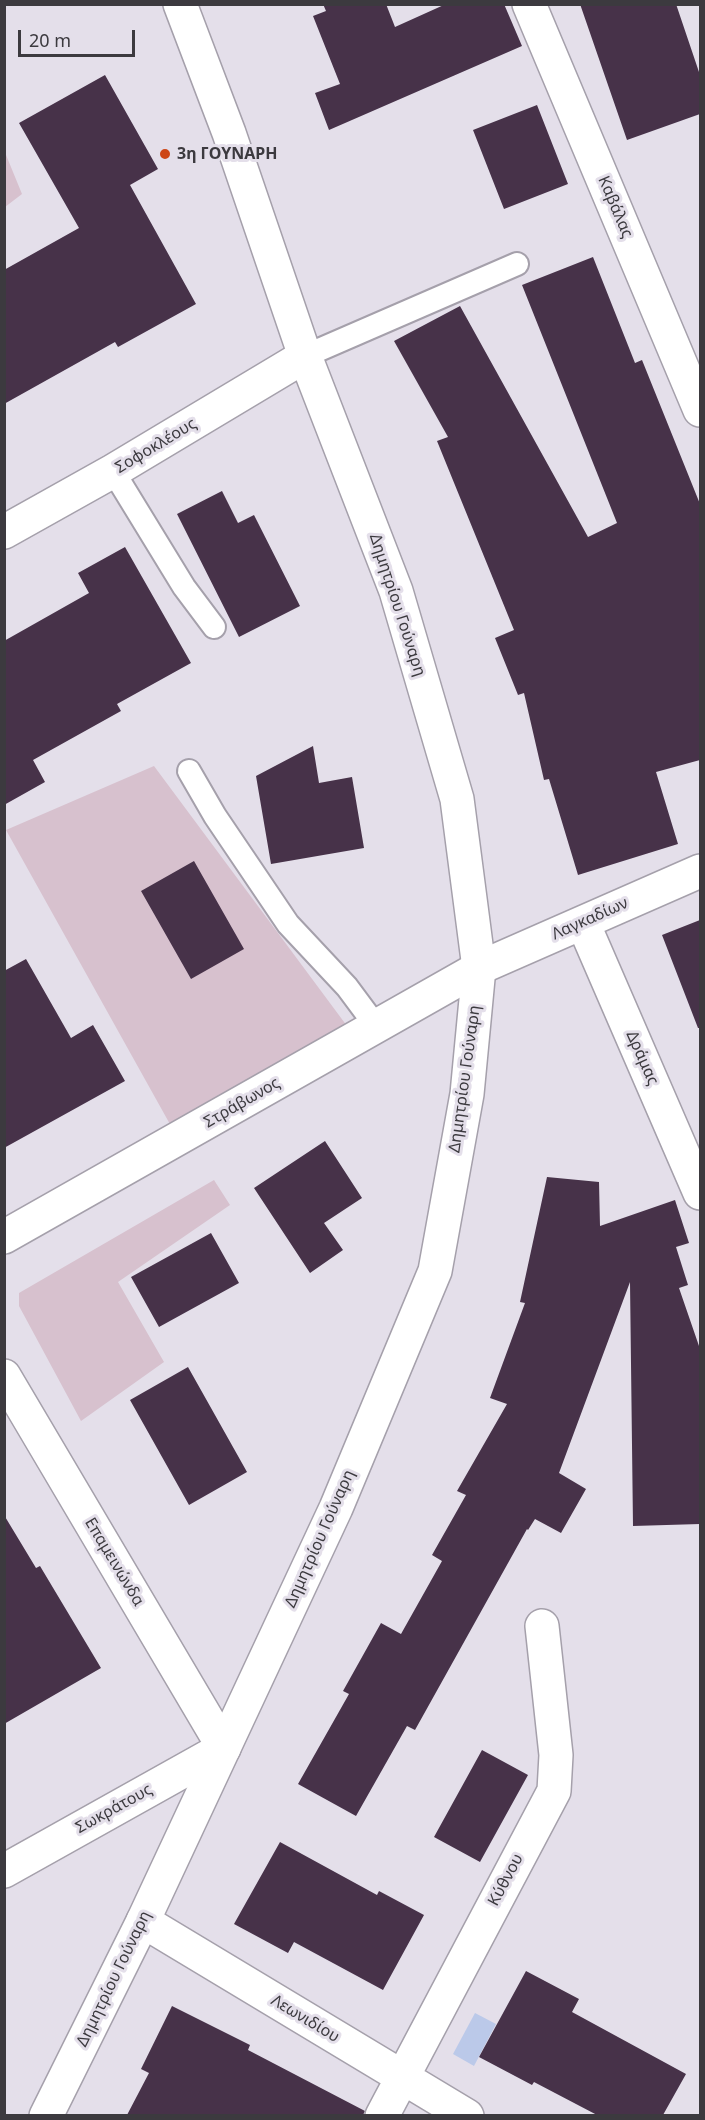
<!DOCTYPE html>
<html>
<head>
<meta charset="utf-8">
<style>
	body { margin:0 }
	#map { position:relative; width:705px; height:2120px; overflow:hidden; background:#e4dfea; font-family:"Noto Sans",sans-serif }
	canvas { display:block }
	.frame { position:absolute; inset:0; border:6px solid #3c3a3f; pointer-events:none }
	.scale { position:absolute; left:18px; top:30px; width:117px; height:27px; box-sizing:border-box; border:3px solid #3c3a3f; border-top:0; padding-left:8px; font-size:18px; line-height:21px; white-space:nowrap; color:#3c3a3f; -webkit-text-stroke:4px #e4dfea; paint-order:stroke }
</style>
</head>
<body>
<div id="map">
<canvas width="705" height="2120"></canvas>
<div class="frame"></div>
<div class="scale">20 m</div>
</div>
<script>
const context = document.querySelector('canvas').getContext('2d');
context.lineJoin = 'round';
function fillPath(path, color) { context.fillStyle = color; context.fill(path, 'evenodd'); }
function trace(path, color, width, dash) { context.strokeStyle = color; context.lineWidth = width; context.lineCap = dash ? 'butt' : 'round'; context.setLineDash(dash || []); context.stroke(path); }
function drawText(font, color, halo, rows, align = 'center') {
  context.font = font + ' "Noto Sans",sans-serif'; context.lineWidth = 6; context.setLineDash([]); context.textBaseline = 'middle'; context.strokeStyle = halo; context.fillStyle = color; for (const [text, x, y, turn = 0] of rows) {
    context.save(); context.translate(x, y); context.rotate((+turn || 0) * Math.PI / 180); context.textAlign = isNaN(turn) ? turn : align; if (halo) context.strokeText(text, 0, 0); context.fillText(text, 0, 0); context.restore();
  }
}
fillPath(new Path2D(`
	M4,150L22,194L5,207H4Z
	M154,766L347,1026L171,1126L6,830Z
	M214,1180L230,1205L118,1282L164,1362L81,1421L19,1306V1293Z`), '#d7c1ce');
fillPath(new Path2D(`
	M475,2013L496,2024L474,2066L453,2054Z`), '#bbc9e9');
fillPath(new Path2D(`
	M323,4H386L395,27L446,4H504L522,46L329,130L315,93L340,84L313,16L326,11Z
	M580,4H676L700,75V114L627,140Z
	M105,75L158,169L130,185L196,304L118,347L115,342L4,404V270L79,228L19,123Z
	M537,105L568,184L504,209L473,130Z
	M593,257L635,363L642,360L700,504V760L656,772L678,844L578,875L549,779L544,780L524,693L518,695L495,638L514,630L437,441L448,437L394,341L460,306L588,537L617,523L522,285Z
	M222,491L238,523L254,515L300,606L239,637L177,514Z
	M125,547L191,663L117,704L121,711L33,760L45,782L4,805V641L89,593L78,573Z
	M313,746L319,783L352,777L364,848L271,864L256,776Z
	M194,861L244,949L191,979L141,891Z
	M700,920V1028H698L662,935Z
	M26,959L71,1038L93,1025L125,1081L4,1148V971Z
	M325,1141L362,1198L324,1223L343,1250L310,1273L254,1188Z
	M547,1177L599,1182L600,1226L675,1200L689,1243L676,1247L688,1285L679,1288L699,1346L700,1355V1524L633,1526L630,1282L559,1473L586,1489L561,1533L535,1519L528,1530L527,1529L415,1730L407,1726L356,1816L298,1784L349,1694L343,1691L381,1623L401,1634L442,1561L432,1555L466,1495L457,1491L507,1404L490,1398L525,1303L520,1302Z
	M211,1233L239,1283L159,1327L131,1277Z
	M188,1367L247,1472L189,1505L130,1400Z
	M4,1515L36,1568L40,1566L101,1668L4,1724Z
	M482,1750L528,1775L480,1862L434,1837Z
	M280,1842L377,1895L379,1891L424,1915L383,1990L294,1942L288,1953L234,1924Z
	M526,1971L579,1999L572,2012L686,2074L663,2115H597L534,2082L532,2085L479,2057Z
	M172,2006L250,2045L248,2050L365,2111L363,2115H127L149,2073L141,2069Z`), '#473249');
const lane = new Path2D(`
	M305,356L517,264
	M113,471L184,587L214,627
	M189,771L215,816L288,924L347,987L376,1026`);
const street = new Path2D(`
	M529,4L700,410
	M4,532L113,471L305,356
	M583,923L700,1193
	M4,1237L479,968L700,871
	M4,1376L224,1748L4,1871
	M143,1921L467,2116
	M382,2116L554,1791L556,1755L542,1626`);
const secondary = new Path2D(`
	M46,2116L143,1921L336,1508L435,1271L467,1094L479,968L457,799L396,591L305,356L229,133L180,4`);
trace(lane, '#a5a0ab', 26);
trace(street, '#a5a0ab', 36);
trace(secondary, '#a5a0ab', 36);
trace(lane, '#fff', 22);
trace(street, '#fff', 33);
trace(secondary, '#fff', 33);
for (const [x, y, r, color] of [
	[165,154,6,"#cd4616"]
]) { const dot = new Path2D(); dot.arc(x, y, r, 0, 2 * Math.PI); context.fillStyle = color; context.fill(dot); trace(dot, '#e4dfea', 2); }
drawText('bold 16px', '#3c3a3f', '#e4dfea', [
	["3η ΓΟΥΝΑΡΗ",177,154]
], 'left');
drawText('16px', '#3c3a3f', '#e4dfea', [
	["Καβάλας",615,207,67],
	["Σοφοκλέους",156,446,-31],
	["Δημητρίου Γούναρη",397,605,72],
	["Λαγκαδίων",590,919,-24],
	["Δράμας",642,1058,66],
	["Δημητρίου Γούναρη",465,1079,-82],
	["Στράβωνος",242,1103,-30],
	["Δημητρίου Γούναρη",320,1539,-66],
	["Επαμεινώνδα",114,1562,59],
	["Σωκράτους",114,1809,-29],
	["Κύθνου",506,1880,-62],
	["Δημητρίου Γούναρη",114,1979,-64],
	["Λεωνιδίου",305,2019,31]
]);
</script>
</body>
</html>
